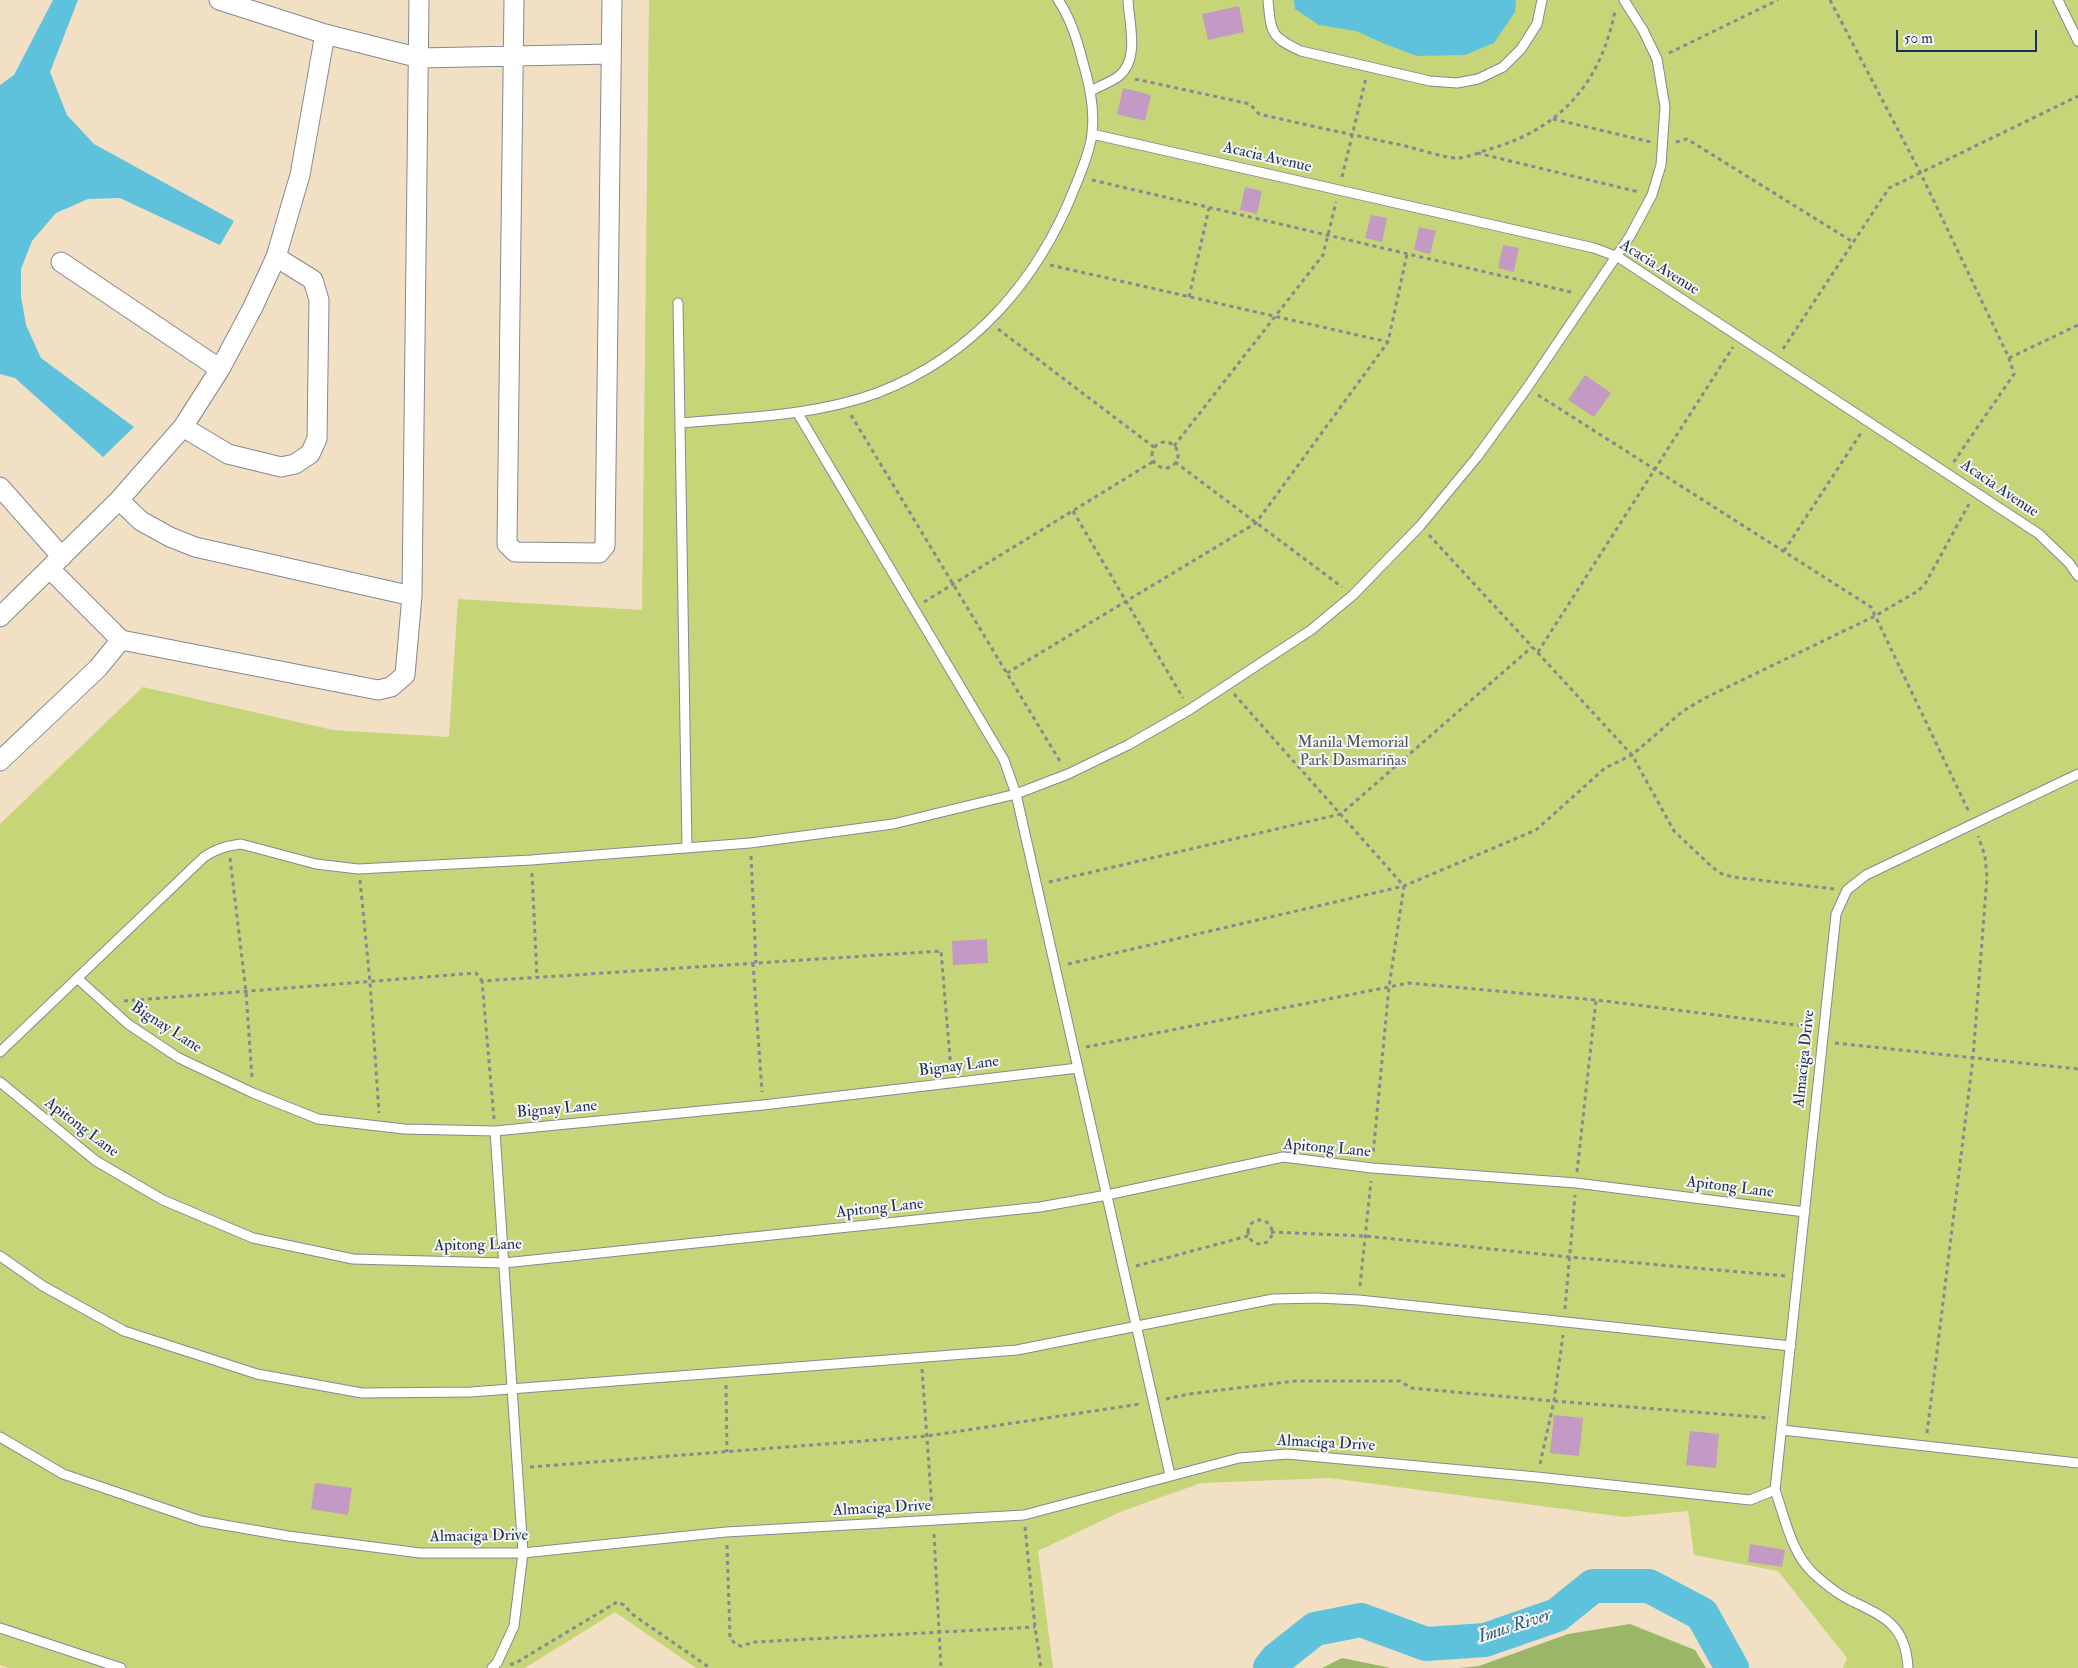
<!DOCTYPE html>
<html>
<head>
<meta charset="utf-8">
<style>
	body { margin:0 }
	#map { position:relative; width:2078px; height:1668px; overflow:hidden; background:#f2e0c5; font-family:"IM FELL Double Pica",serif }
	canvas { display:block }
	.scale { position:absolute; left:1896px; top:30px; width:141px; height:22px; box-sizing:border-box; border:2px solid #1b2f5e; border-top:0; padding-left:6px; font-size:15px; line-height:18px; white-space:nowrap; color:#1b2f5e; -webkit-text-stroke:4px #f6f6f2; paint-order:stroke }
</style>
</head>
<body>
<div id="map">
<canvas width="2078" height="1668"></canvas>
<div class="scale">50 m</div>
</div>
<script>
const context = document.querySelector('canvas').getContext('2d');
context.lineJoin = 'round';
function fillPath(path, color) { context.fillStyle = color; context.fill(path, 'evenodd'); }
function trace(path, color, width, dash) { context.strokeStyle = color; context.lineWidth = width; context.lineCap = dash ? 'butt' : 'round'; context.setLineDash(dash || []); context.stroke(path); }
function drawText(font, color, halo, rows, align = 'center') {
  context.font = font + ' "IM FELL Double Pica",serif'; context.lineWidth = 4; context.setLineDash([]); context.textBaseline = 'middle'; context.strokeStyle = halo; context.fillStyle = color; for (const [text, x, y, turn = 0] of rows) {
    context.save(); context.translate(x, y); context.rotate((+turn || 0) * Math.PI / 180); context.textAlign = isNaN(turn) ? turn : align; if (halo) context.strokeText(text, 0, 0); context.fillText(text, 0, 0); context.restore();
  }
}
fillPath(new Path2D(`
	M649,0H2078V1668H1843L1847,1658L1778,1571L1694,1555L1688,1511L1624,1517L1330,1478L1201,1483L1120,1512L1038,1551L1053,1668H696L615,1612L525,1668H9L0,1665V824L143,687L333,730L449,737L458,599L642,610Z`), '#c5d577');
fillPath(new Path2D(`
	M1630,1624L1695,1650L1706,1668H1459L1479,1666L1568,1634Z
	M1342,1658L1391,1668H1322Z`), '#9cb668');
fillPath(new Path2D(`
	M53,0H78L50,72L67,115L94,144L234,221L220,245L120,198L88,199L56,213L32,241L21,269V296L26,325L41,358L134,427L103,457L15,378L0,374V85L14,75Z
	M1294,0H1516L1515,12L1494,43L1465,55L1417,56L1385,44L1356,31L1319,25L1295,9Z`), '#5fc2dd');
trace(new Path2D(`
	M1270,1668L1277,1659L1315,1629L1361,1620L1426,1644L1485,1640L1557,1615L1593,1586H1649L1702,1614L1732,1668`), '#5fc2dd', 34);
fillPath(new Path2D(`
	M1239,6L1244,32L1208,40L1202,14Z
	M1123,88L1151,95L1145,121L1117,114Z
	M1245,187L1262,191L1257,214L1240,210Z
	M1371,215L1387,218L1382,242L1365,238Z
	M1419,227L1436,231L1430,254L1414,250Z
	M1503,245L1519,248L1514,272L1498,268Z
	M1585,375L1611,393L1594,417L1568,400Z
	M987,939L988,963L953,965L952,941Z
	M1554,1415L1583,1418L1579,1456L1550,1453Z
	M1690,1431L1719,1434L1716,1468L1686,1465Z
	M315,1483L352,1488L348,1515L311,1509Z
	M1750,1544L1785,1550L1782,1567L1748,1562Z`), '#c39ac4');
const service = new Path2D(`
	M1268,0C1271,32 1270,37 1301,51L1430,81L1457,83L1478,79L1503,67L1521,49L1537,24L1542,0
	M2058,0L2078,41
	M1091,91C1100,86 1111,82 1119,76C1140,59 1129,23 1128,0
	M1092,134L1594,248L1618,257L2039,534L2069,563L2078,576
	M678,303L687,848
	M797,412L1004,760L1016,794L1170,1475
	M680,423C746,417 814,416 877,393C973,356 1038,281 1075,187C1081,172 1091,149 1092,133C1095,108 1089,83 1082,59C1077,39 1070,17 1058,0
	M77,978L128,1024L179,1058L253,1093L318,1119L404,1129L495,1131L763,1105L1078,1068
	M0,1052L204,857C216,849 226,846 241,844L316,864L358,869L531,860L750,843L893,824L1016,794L1068,774L1128,745L1189,710L1311,630L1353,595L1420,526L1477,457L1527,388L1630,236L1652,195L1661,165L1665,107L1657,59L1643,30L1624,0
	M0,1082L96,1161L163,1200L253,1238L353,1259L504,1263L1040,1207L1107,1195L1283,1157L1372,1168L1576,1183L1805,1212
	M0,1256L43,1286L124,1331L257,1374L362,1393L471,1392L1017,1350L1273,1299L1317,1298L1359,1300L1791,1346
	M1782,1430L2078,1463
	M0,1437L63,1474L201,1521L288,1536L420,1553H523L726,1532L1024,1515L1239,1458L1287,1454L1537,1477L1750,1500L1775,1490
	M0,1628L121,1668
	M492,1668L497,1663L514,1626L523,1553L495,1131
	M1908,1668C1906,1627 1887,1618 1854,1602C1840,1596 1825,1584 1813,1573C1791,1552 1785,1518 1775,1490L1836,914L1847,890L1866,875L2078,774`);
const minor = new Path2D(`
	M219,0L325,34L420,58L611,54
	M514,0L507,544L515,552L599,553L605,546L612,0
	M61,262L220,369
	M183,427L228,454L281,467L295,464L310,454L317,439L319,300L313,280L276,257
	M0,487L62,557
	M119,500L141,521L170,537L195,547L412,596
	M50,569L121,640L378,690L391,687L405,675L412,596L419,0
	M0,617L119,500L183,427L220,369L253,307L276,257L300,175L325,34
	M0,761L98,668L121,640`);
trace(service, '#868892', 11);
trace(minor, '#868892', 21);
trace(new Path2D(`
	M1830,0L1920,172L2009,358L2014,374L1953,463
	M1669,53L1778,0
	M1135,79L1250,104L1259,114C1306,125 1353,135 1401,145C1415,148 1444,158 1457,158C1468,158 1482,151 1493,148C1563,127 1601,81 1615,11
	M1553,119L1651,142
	M1676,142L1687,139L1853,242
	M1477,153L1639,192
	M1342,177L1366,78
	M1092,180L1575,293
	M1050,265L1388,342
	M1189,297L1209,208
	M998,329L1155,448
	M1783,349L1889,188L2078,96
	M2009,358L2078,325
	M1538,395L1871,607L1969,812
	M851,415L1061,763
	M1152 455a13 13 0 1 1 26 0a13 13 0 1 1-26 0Z
	M1174,446L1323,255L1336,202
	M1175,462L1342,587
	M1073,511L1183,698
	M1429,535L1632,755L1674,831L1712,867L1722,874L1733,877L1834,889
	M1784,551L1861,433
	M924,602L1154,461
	M1538,652L1733,347
	M1007,673L1256,523L1388,342L1407,254
	M1234,694L1404,886L1389,987L1373,1155
	M751,856L756,963
	M230,858L246,992L252,1078
	M532,873L537,977
	M360,880L370,982L379,1113
	M1049,882L1341,814L1532,647
	M753,963L762,1092
	M1068,964L1404,886L1536,830L1605,768L1632,755L1683,711L1705,698L1875,616L1918,591L1925,584L1969,504
	M124,1001L476,973L482,981
	M1835,1043L2078,1069
	M1086,1047L1409,983L1596,1000L1811,1027
	M494,1119L482,981L941,951L951,1070
	M1577,1172L1596,1000
	M1248 1232a12 12 0 1 1 24 0a12 12 0 1 1-24 0Z
	M1271,1232L1365,1236L1569,1257L1786,1276
	M1136,1266L1248,1236
	M1360,1286L1371,1181
	M1565,1309L1575,1195
	M922,1369L932,1508
	M726,1385L727,1452
	M1166,1399L1189,1394L1295,1381H1400L1411,1388L1554,1401L1770,1418
	M1927,1433L1973,1058L1987,877L1985,856L1978,836
	M1540,1464L1554,1401L1563,1335
	M530,1467L927,1436L1140,1404
	M1025,1527L1035,1627L1041,1668
	M934,1534L941,1668
	M727,1545L730,1637L735,1644L741,1646L755,1642L1035,1627
	M510,1664H514L617,1602L624,1605L632,1614L710,1668`), '#868892', 3, [4, 4]);
trace(service, '#fff', 9);
trace(minor, '#fff', 19);
drawText('16px', '#1b2f5e', '#f6f6f2', [
	["Acacia Avenue",1267,158,13],
	["Acacia Avenue",1659,268,32],
	["Acacia Avenue",1999,489,34],
	["Bignay Lane",166,1028,33],
	["Almaciga Drive",1805,1059,-84],
	["Bignay Lane",959,1067,-7],
	["Bignay Lane",557,1110,-5],
	["Apitong Lane",81,1128,37],
	["Apitong Lane",1327,1149,5],
	["Apitong Lane",1730,1188,7],
	["Apitong Lane",880,1209,-6],
	["Apitong Lane",478,1246,-1],
	["Almaciga Drive",1326,1444,3],
	["Almaciga Drive",882,1509,-3],
	["Almaciga Drive",479,1537,-1]
]);
drawText('16px', '#465864', '#f6f6f2', [
	["Manila Memorial",1353,744],
	["Park Dasmariñas",1353,762]
]);
drawText('italic 18px', '#2f5b84', '#f6f6f2', [
	["Imus River",1515,1627,-18]
]);
</script>
</body>
</html>
